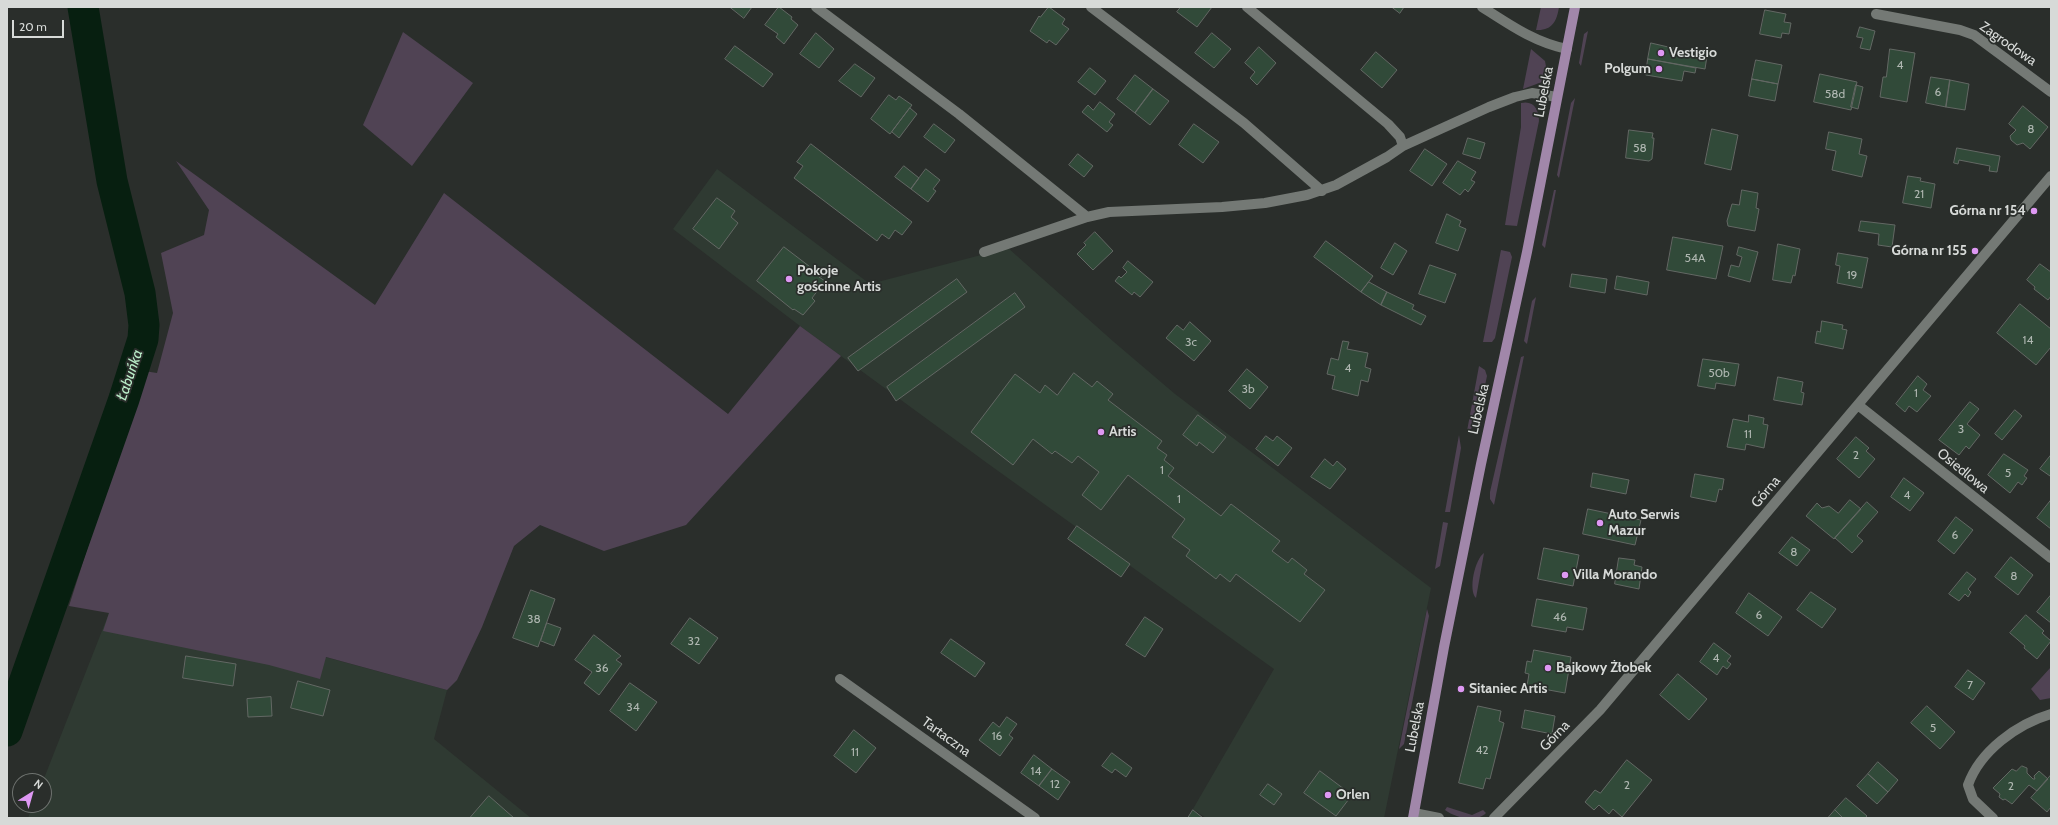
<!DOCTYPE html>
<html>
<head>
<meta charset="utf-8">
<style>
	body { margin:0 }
	#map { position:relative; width:2058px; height:825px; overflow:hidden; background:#2a2e2b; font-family:Cabin,sans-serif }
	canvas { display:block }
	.frame { position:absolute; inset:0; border:8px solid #d7dad8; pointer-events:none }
	.north { position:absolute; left:12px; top:773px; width:40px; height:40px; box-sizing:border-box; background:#2a2e2b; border:1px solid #6f7370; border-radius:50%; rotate:37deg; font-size:11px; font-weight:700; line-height:16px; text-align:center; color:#d7dad8 }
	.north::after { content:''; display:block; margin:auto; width:14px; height:18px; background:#de98f3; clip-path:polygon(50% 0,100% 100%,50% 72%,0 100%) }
	.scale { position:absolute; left:12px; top:20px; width:52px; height:18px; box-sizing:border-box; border:2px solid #d7dad8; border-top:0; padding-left:5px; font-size:12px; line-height:14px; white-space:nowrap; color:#d7dad8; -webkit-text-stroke:3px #2a2e2b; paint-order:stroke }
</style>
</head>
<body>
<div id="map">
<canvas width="2058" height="825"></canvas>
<div class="frame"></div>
<div class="north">N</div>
<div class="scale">20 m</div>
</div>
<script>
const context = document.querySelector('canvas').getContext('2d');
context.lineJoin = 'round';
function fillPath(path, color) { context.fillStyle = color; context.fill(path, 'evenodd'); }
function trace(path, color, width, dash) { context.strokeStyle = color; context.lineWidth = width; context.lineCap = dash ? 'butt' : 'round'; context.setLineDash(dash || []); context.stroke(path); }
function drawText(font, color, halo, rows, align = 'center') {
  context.font = font + ' Cabin,sans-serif'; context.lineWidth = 3.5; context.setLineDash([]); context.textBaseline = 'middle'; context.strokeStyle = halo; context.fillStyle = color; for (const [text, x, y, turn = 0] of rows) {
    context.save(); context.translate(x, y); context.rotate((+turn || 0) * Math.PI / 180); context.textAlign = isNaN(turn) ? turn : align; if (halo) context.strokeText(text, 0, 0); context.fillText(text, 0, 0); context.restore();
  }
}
fillPath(new Path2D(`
	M717,169L870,284L1008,248L1114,342L1175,394L1431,588L1384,818H1206L1193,809L1274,669L987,463L800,326L673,229Z
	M109,613L325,657L447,690L434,739L531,818H28L33,805H44V781H43Z`), '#2f3a32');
fillPath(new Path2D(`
	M1541,7H1559C1557,21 1552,31 1536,30Z
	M1588,31L1581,66L1579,63L1584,34Z
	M403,32L473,83L412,166L363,125Z
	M1531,49L1545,61L1547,72L1542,82L1523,89Z
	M1575,98L1559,178L1557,175L1571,103Z
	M1521,103C1534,100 1539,110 1539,121L1517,226L1505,225L1521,127Z
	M176,161L375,305L444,193L728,414L800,326L841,356L686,525L604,551L540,525L514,546L482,627L457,680L447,690L326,657L320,679L269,665L103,631L109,613L69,606L144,371L157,373L173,313L161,253L204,235L209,210Z
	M1554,190H1556L1545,248L1542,245Z
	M1501,250L1510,252L1512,257L1495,338L1492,342H1483Z
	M1536,297L1527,344L1524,341L1532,301Z
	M1524,356L1494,505L1490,499V492L1521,357Z
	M1479,366L1485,370L1487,376L1477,423L1472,428L1467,431Z
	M1459,435L1461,448L1450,512H1445Z
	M1443,522L1448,523L1440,566L1435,569Z
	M1484,553L1476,598C1468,590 1475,559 1484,553Z
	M1427,609L1429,616L1404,744L1399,749Z
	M2051,667V698L2040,700L2031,689Z
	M1447,807L1472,815L1483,810L1486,813C1476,823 1456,818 1445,810Z`), '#504354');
trace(new Path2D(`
	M7,703L16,705`), '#45574c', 5);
trace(new Path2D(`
	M7,731L124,399L143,339L144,325L140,293L112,181L83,7`), '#071f10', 31);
const building = new Path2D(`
	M730,7H752L744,18Z
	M779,7L792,17L791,19L798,25L784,44L776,37L778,34L765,25Z
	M1049,7L1065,19L1062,24L1069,29L1056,45L1049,40L1047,43L1030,31L1039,16L1040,17Z
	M1181,7H1212L1197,27L1177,12Z
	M1392,7H1404L1400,13Z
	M1765,10L1786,14L1784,22L1791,23L1789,34L1782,33L1781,38L1760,34Z
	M1860,27L1875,31L1870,50L1860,48L1863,38L1857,37Z
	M816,33L834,49L819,68L800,54Z
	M1212,33L1231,49L1214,68L1195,53Z
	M1651,43L1707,56L1705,69L1648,59Z
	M735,46L773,74L763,87L725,59Z
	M1259,47L1276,63L1257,85L1250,78L1255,72L1245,63Z
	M1890,49L1915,53L1907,102L1880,97L1883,77H1886Z
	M1376,52L1397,70L1382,88L1361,70Z
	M1648,59L1696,68L1695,73L1684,71L1682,81L1646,75Z
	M1756,60L1782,65L1778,84L1752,79Z
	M855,64L875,78L861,97L839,81Z
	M1090,68L1106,81L1095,95L1078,82Z
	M1820,74L1857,82L1851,110L1814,102Z
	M1135,75L1153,89L1135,113L1117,99Z
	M1931,77L1950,80L1946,107L1926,103Z
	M1752,79L1778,84L1775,101L1749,96Z
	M1950,80L1969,84L1965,110L1946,107Z
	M1856,85L1863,87L1858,109L1851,107Z
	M1153,89L1169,101L1150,125L1135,113Z
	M889,95L896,100L899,96L912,105L890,134L871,119Z
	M1100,102L1115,114L1109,122L1113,125L1107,132L1082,112L1088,105L1093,110Z
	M2023,106L2048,127L2030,149L2023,143L2017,145L2011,140L2010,136L2016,130L2009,124Z
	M910,108L917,114L899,138L892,132Z
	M934,124L955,140L945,153L924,137Z
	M1194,124L1219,142L1203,163L1179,145Z
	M1712,129L1738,135L1731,170L1705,164Z
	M1629,130L1653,133L1652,138H1654L1652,159L1649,161L1626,158Z
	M1829,132L1862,139L1859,154L1867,156L1862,177L1832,170L1836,151L1826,149Z
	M1468,138L1485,143L1480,159L1463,154Z
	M811,144L912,222L902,235L895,230L889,239L882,234L877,241L794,178L803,166L797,162Z
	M1957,148L2000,156L1997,172L1989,171L1990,166L1959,160L1958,164L1954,163Z
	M1425,149L1447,164L1432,186L1410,171Z
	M1078,154L1093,166L1084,177L1069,165Z
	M1458,161L1476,172L1471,180L1475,182L1468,192L1465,189L1460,195L1443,183Z
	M904,166L919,178L911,189L895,177Z
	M926,169L940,180L933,189L936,191L928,202L911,189Z
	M1908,176L1921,178L1920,181L1935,184L1931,208L1903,203Z
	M1742,190L1758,193L1756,208L1759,209L1755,231L1728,226L1727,221L1732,204L1739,205Z
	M717,198L735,211L731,217L738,223L719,249L693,229Z
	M1447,214L1461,221L1459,226L1466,229L1458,251L1436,243Z
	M1861,221L1895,225L1892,247L1878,245L1879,234L1859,231Z
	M1095,232L1113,251L1093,270L1077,254L1086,245L1084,243Z
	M1673,237L1723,246L1716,279L1667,270Z
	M1326,241L1373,276L1361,292L1314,257Z
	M1395,243L1407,251L1393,275L1381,268Z
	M1778,244L1800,249L1795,276L1793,275L1791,283L1773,280Z
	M784,247L822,276L819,277L825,281L812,298L815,301L803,315L794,309L793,310L757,281Z
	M1739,247L1758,252L1750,282L1728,276L1731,265L1739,267L1742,257L1737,255Z
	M1838,253L1868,258L1862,288L1837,283L1840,266L1836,265Z
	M1128,261L1153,282L1140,297L1134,292L1132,295L1115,281L1119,276L1121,278L1127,272L1123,268Z
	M2040,264L2051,272V296L2048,300L2034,289L2035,287L2027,280Z
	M1430,265L1456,274L1445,303L1419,294Z
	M1572,274L1607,279L1605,293L1570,287Z
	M1617,276L1649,282L1647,295L1615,289Z
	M957,279L967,292L858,371L848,358Z
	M1369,282L1387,292L1381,305L1361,292Z
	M1387,292L1414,305L1412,309L1426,316L1421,325L1381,305Z
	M1015,293L1025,307L896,401L887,387Z
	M2020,304L2051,329V347L2036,365L1997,333Z
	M1822,321L1843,325L1842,329L1847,330L1843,349L1815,343L1817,331L1820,332Z
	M1190,322L1211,341L1194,361L1166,338L1177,325L1183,330Z
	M1343,341L1349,342L1347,349L1368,353L1365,367L1371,369L1368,382L1361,380L1358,396L1332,389L1335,376L1327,374L1331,358L1338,360Z
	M1703,359L1739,364L1735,386L1716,383L1715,389L1698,386Z
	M1247,369L1268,387L1250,409L1229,391Z
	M1074,373L1092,387L1097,381L1113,394L1108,400L1162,441L1157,448L1167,455L1164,460L1174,468L1168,476L1221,516L1231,504L1280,541L1272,551L1288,563L1292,558L1307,570L1304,574L1325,590L1300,622L1236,574L1230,582L1220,574L1216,579L1186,556L1190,550L1172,537L1185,519L1128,475L1101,510L1082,495L1099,472L1078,456L1072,463L1055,451L1052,454L1033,439L1013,465L971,432L1015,374L1040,393L1045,385L1057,395Z
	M1918,376L1927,384L1923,390L1931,396L1917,412L1909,406L1905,412L1896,404Z
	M1778,377L1803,382L1801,392L1804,393L1802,405L1774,400Z
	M1970,402L1979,409L1967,424L1980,435L1969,449L1966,446L1959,455L1939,440Z
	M2015,410L2022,416L2002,440L1995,434Z
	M1198,415L1226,437L1213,453L1199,442L1197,446L1183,435Z
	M1749,415L1764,418L1763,424L1768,425L1764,448L1746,444L1745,450L1727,447L1733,419L1748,422Z
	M1266,436L1273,441L1277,436L1292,448L1278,466L1256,449Z
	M1856,437L1869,448L1866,451L1875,459L1859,478L1837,459Z
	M2004,454L2028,470L2024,476L2027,478L2022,485L2018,482L2010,493L1988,475Z
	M2051,455V475L2050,476L2040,469Z
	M1325,459L1333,466L1337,461L1346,469L1330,489L1311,477Z
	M1593,473L1629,480L1626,494L1591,487Z
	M1695,474L1724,479L1722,490L1719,489L1716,502L1691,497Z
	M1904,478L1924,493L1910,511L1891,497Z
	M1850,500L1861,509L1834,539L1806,516L1817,503L1822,508L1829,506L1838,513Z
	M2051,500V529L2037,518Z
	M1867,502L1878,512L1857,536L1863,541L1852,553L1835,538Z
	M1588,509L1641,520L1635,545L1583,534Z
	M1956,517L1973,530L1954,554L1938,541Z
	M1077,526L1130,564L1121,577L1068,539Z
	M1792,537L1810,550L1797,566L1779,553Z
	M1544,548L1579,555L1573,586L1538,579Z
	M2011,557L2033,575L2018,595L1995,577Z
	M1619,558L1635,560L1634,565L1642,567L1639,589L1615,584Z
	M1967,572L1976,579L1968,589L1971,592L1968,597L1965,594L1959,601L1949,594Z
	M531,590L555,599L538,647L513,638Z
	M1811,592L1836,609L1822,628L1797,610Z
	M1749,593L1782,617L1768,636L1736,613Z
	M2051,595V623L2037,612Z
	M1537,599L1587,608L1583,630L1567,627L1566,632L1532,626Z
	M2026,615L2044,631L2042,633L2051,641L2037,659L2024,648L2025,646L2010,633Z
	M1145,617L1163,629L1145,657L1126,645Z
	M690,618L718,638L699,664L671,644Z
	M547,623L561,628L554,646L541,641Z
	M594,635L621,656L616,660L622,664L599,695L584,683L592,672L575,660Z
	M951,639L985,663L975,677L941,653Z
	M1714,643L1731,656L1727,661L1731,664L1727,669L1723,666L1717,675L1700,662Z
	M1534,650L1571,657L1565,693L1527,686L1529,674L1525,673L1527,661L1531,662Z
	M186,656L236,664L233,686L183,678Z
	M1968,670L1985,683L1973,700L1955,687Z
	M1678,674L1707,699L1689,720L1660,695Z
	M298,681L330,690L323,716L291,708Z
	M630,683L657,702L636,731L610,711Z
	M271,697L272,716L248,717L247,699Z
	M1478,706L1501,711L1499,721L1504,723L1490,779L1486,778L1483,789L1459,783Z
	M1927,706L1955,732L1940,749L1911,723Z
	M1525,710L1555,716L1552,734L1522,728Z
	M1007,717L1017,724L1009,735L1013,738L1000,756L979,740L993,722L999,727Z
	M854,730L876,748L856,773L834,756Z
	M1112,753L1132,768L1126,777L1115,769L1112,773L1102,766Z
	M1034,755L1052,769L1039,786L1021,773Z
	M1627,760L1652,780L1622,817L1613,809L1609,814L1599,805L1594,810L1585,802L1595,790L1600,793Z
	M1878,762L1898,780L1888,792L1868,774Z
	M2022,766L2027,768V773L2033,779H2035L2034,776L2039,771L2048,779L2037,791L2029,785L2012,804L2005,799L2003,800L1999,797L2000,794L1993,788L2012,769L2016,771Z
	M1052,769L1070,782L1058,800L1039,786Z
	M1320,771L1352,795L1336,816L1304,793Z
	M1868,774L1888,792L1877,804L1857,786Z
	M2051,775V807L2047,812L2031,798Z
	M1268,784L1282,794L1274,805L1260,795Z
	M489,796L514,818H470Z
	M1846,798L1867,816L1865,818H1843L1835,810Z
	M1193,810L1203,818H1188Z
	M1835,810L1843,818H1828Z`);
fillPath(building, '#314a39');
trace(building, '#636864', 1);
trace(new Path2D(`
	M816,7L959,114L1087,217
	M1091,7L1244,123L1322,191
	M1247,7L1388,124L1400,137L1403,146
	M1482,7C1510,25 1534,42 1567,49
	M1876,14L1960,30L1974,35L2051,92
	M984,252L1087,217L1109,212L1222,207L1265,203L1307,195L1336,185L1387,157L1403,146L1489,107L1515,97L1532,93L1557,97
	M1858,405L2051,558
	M840,679L1035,818
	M1414,813L1439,818
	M1494,818L1600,710L2051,176
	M1993,818L1973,799L1968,785C1980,751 2017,724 2051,714`), '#747975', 10);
trace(new Path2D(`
	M1413,818L1444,647L1481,464L1527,252L1575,7`), '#a187aa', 10);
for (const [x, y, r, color] of [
	[1661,53,4,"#de98f3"],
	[1659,69,4,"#de98f3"],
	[2034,211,4,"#de98f3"],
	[1975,251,4,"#de98f3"],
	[789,279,4,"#de98f3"],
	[1101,432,4,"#de98f3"],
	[1600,523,4,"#de98f3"],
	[1565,575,4,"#de98f3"],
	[1548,668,4,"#de98f3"],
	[1461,689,4,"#de98f3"],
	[1328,795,4,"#de98f3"]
]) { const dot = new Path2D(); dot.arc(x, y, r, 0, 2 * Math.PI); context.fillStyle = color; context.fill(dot); trace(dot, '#2a2e2b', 1.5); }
drawText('12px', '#aeb6b0', null, [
	["4",1900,65],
	["6",1938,92],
	["58d",1835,94],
	["8",2031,129],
	["58",1640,148],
	["21",1919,194],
	["54A",1695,258],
	["19",1852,275],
	["14",2028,340],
	["3c",1191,342],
	["4",1348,368],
	["50b",1719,373],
	["3b",1248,389],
	["1",1916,393],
	["3",1961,429],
	["11",1748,434],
	["2",1856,455],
	["1",1162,470],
	["5",2008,473],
	["4",1907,495],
	["1",1179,499],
	["6",1955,535],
	["8",1794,552],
	["8",2014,576],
	["6",1759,615],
	["46",1560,617],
	["38",534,619],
	["32",694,641],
	["4",1716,658],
	["36",602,668],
	["7",1970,685],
	["34",633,707],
	["5",1933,728],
	["16",997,736],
	["42",1482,750],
	["11",855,752],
	["14",1036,771],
	["12",1055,784],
	["2",1627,785],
	["2",2011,786]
]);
drawText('14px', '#d7dad8', '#2a2e2b', [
	["Zagrodowa",2008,44,35],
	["Lubelska",1544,92,-79],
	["Lubelska",1479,409,-77],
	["Osiedlowa",1963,471,39],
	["Górna",1766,492,-50],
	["Lubelska",1415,727,-79],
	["Górna",1555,736,-46],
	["Tartaczna",946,737,36]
]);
drawText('bold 14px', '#d7dad8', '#2a2e2b', [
	["Vestigio",1669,53],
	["Polgum",1651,69,"right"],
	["Górna nr 154",2026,211,"right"],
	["Górna nr 155",1967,251,"right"],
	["Pokoje",797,271],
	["gościnne Artis",797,287],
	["Artis",1109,432],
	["Auto Serwis",1608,515],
	["Mazur",1608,531],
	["Villa Morando",1573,575],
	["Bajkowy Żłobek",1556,668],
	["Sitaniec Artis",1469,689],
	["Orlen",1336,795]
], 'left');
drawText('italic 15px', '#baeec9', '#2a2e2b', [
	["Łabuńka",130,375,-71]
]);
</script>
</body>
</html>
